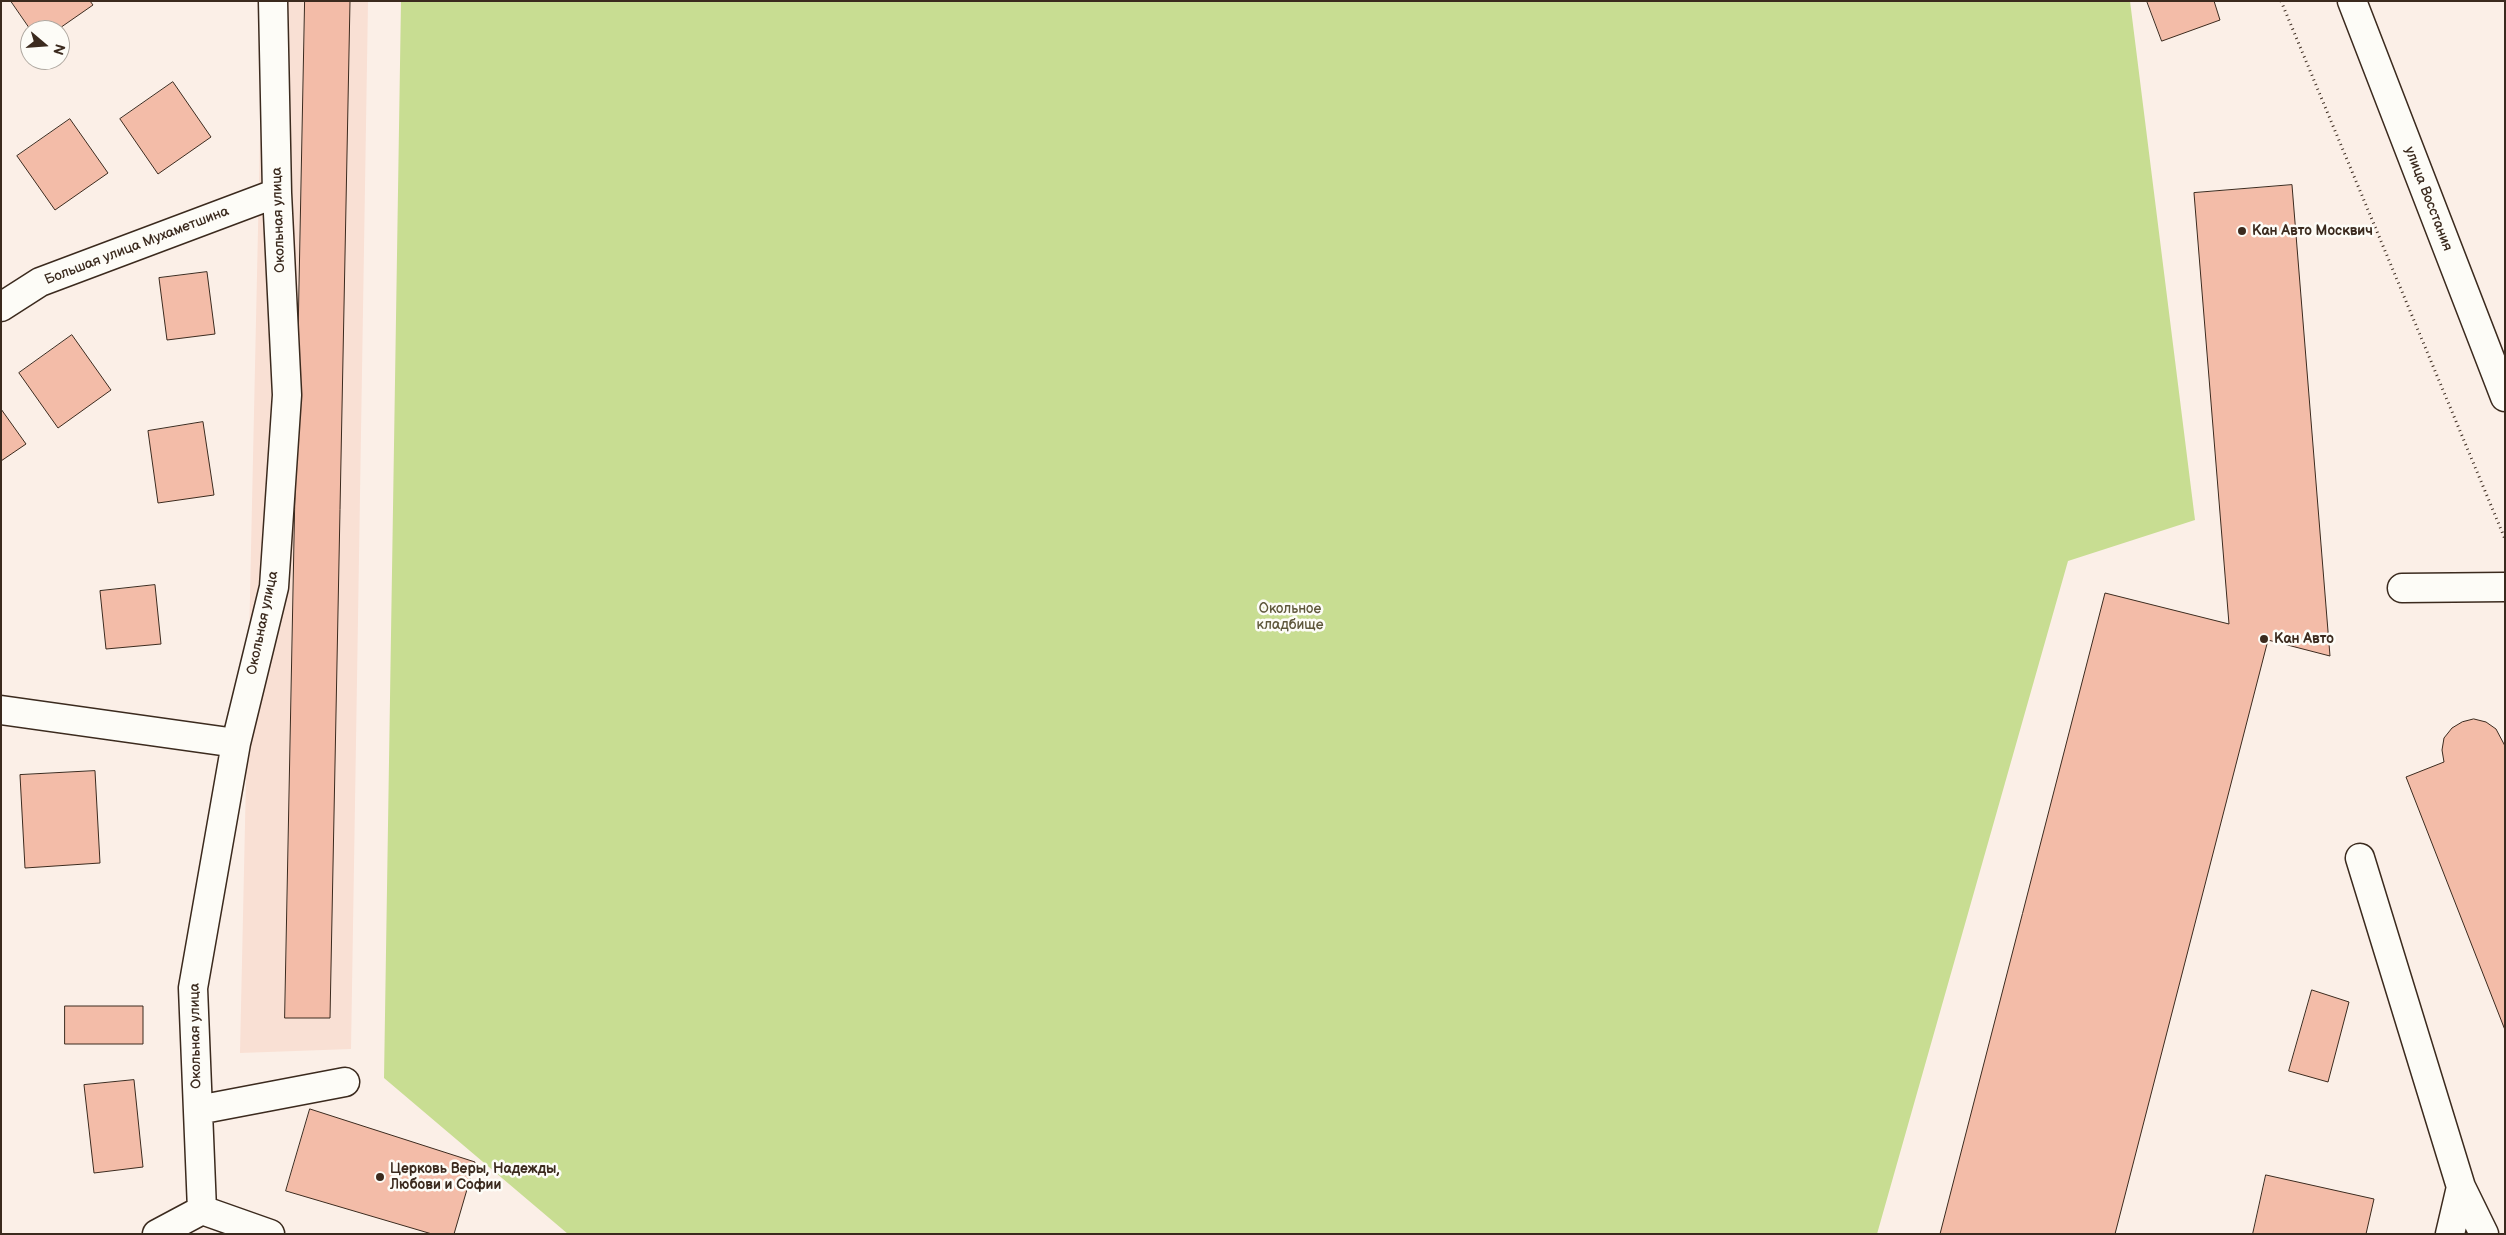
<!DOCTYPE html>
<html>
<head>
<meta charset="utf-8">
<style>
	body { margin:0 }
	#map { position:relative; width:2506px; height:1235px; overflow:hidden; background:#fbefe7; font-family:"Balsamiq Sans",sans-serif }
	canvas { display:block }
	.frame { position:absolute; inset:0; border:2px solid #3b2a1e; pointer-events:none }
	.north { position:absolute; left:20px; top:20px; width:50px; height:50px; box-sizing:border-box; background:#fdfcf7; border:1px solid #afa8a0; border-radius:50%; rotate:108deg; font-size:14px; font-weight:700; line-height:20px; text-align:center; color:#3b2a1e }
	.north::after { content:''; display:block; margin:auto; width:18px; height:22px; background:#3b2a1e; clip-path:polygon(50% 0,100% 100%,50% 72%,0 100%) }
</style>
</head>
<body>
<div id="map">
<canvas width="2506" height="1235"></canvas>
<div class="frame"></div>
<div class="north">N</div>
</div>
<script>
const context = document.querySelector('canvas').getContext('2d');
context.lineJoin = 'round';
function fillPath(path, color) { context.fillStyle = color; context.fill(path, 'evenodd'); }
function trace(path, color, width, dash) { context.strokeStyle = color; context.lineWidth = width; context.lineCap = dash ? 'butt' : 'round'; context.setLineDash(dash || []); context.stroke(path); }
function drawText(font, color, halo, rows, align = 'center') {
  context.font = font + ' "Balsamiq Sans",sans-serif'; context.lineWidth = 5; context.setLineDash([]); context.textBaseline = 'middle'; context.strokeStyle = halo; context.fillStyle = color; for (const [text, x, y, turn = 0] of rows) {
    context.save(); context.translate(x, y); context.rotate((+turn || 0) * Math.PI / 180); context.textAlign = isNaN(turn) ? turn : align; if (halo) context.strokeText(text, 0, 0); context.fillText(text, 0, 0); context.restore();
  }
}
fillPath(new Path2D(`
	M263,1H368L351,1049L240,1053Z`), '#f9e0d4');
fillPath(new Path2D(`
	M401,1H2130L2195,520L2068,561L1877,1234H568L384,1078Z`), '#c8dd92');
const building = new Path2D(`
	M11,1H90L93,5L57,30H31Z
	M305,1H350L330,1018H285Z
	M2147,1H2214L2220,20L2162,41Z
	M173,82L211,137L158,174L120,119Z
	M70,119L108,173L55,210L17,156Z
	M2292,185L2330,656L2268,640L2115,1234H1940L2105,593L2229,624L2194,193Z
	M207,272L215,334L167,340L159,278Z
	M72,335L111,390L58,428L19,373Z
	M1,409L26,444L1,461Z
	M203,422L214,495L158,503L148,431Z
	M155,585L161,644L106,649L100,591Z
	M2474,719L2486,722L2496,729L2505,746V1030L2406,777L2444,762L2442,750L2444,738L2452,728L2462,722Z
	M95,771L100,863L25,868L20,775Z
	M2312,990L2349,1002L2328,1082L2289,1071Z
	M65,1006H143V1044H65Z
	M134,1080L143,1167L94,1173L84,1085Z
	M310,1109L475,1162L454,1234H432L286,1191Z
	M2266,1175L2374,1199L2366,1234H2253Z`);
fillPath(building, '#f3bca8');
trace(building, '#3b2a1e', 1);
const minor = new Path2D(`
	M1,307L40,282L277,193
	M2402,588L2505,587
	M1,710L236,743
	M2360,858L2461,1187L2484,1234
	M198,1110L345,1082
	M202,1210L193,988L236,743L274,587L287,395L277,193L273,1
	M157,1234L202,1210L270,1234
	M2450,1234L2461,1187`);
const major = new Path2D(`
	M2352,1L2505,397`);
trace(minor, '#3b2a1e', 31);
trace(major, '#3b2a1e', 31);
trace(new Path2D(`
	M2281,1L2505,539`), '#3b2a1e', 3, [1, 4]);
trace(minor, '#fdfcf7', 28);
trace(major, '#fdfcf7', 28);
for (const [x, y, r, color] of [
	[2242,231,5,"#3b2a1e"],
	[2264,639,5,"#3b2a1e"],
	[380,1177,5,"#3b2a1e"]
]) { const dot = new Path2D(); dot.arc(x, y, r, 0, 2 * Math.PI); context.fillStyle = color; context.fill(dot); trace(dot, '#fdfcf7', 2); }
drawText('14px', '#3b2a1e', '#fdfcf7', [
	["улица Восстания",2428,199,69],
	["Окольная улица",279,220,-92],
	["Большая улица Мухаметшина",137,246,-21],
	["Окольная улица",263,623,-78],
	["Окольная улица",196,1036,-91]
]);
drawText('bold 14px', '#3b2a1e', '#fdfcf7', [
	["Кан Авто Москвич",2252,231],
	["Кан Авто",2274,639],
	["Церковь Веры, Надежды,",390,1169],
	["Любови и Софии",390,1185]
], 'left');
drawText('14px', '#5e573b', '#fdfcf7', [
	["Окольное",1290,609],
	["кладбище",1290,625]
]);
</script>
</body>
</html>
